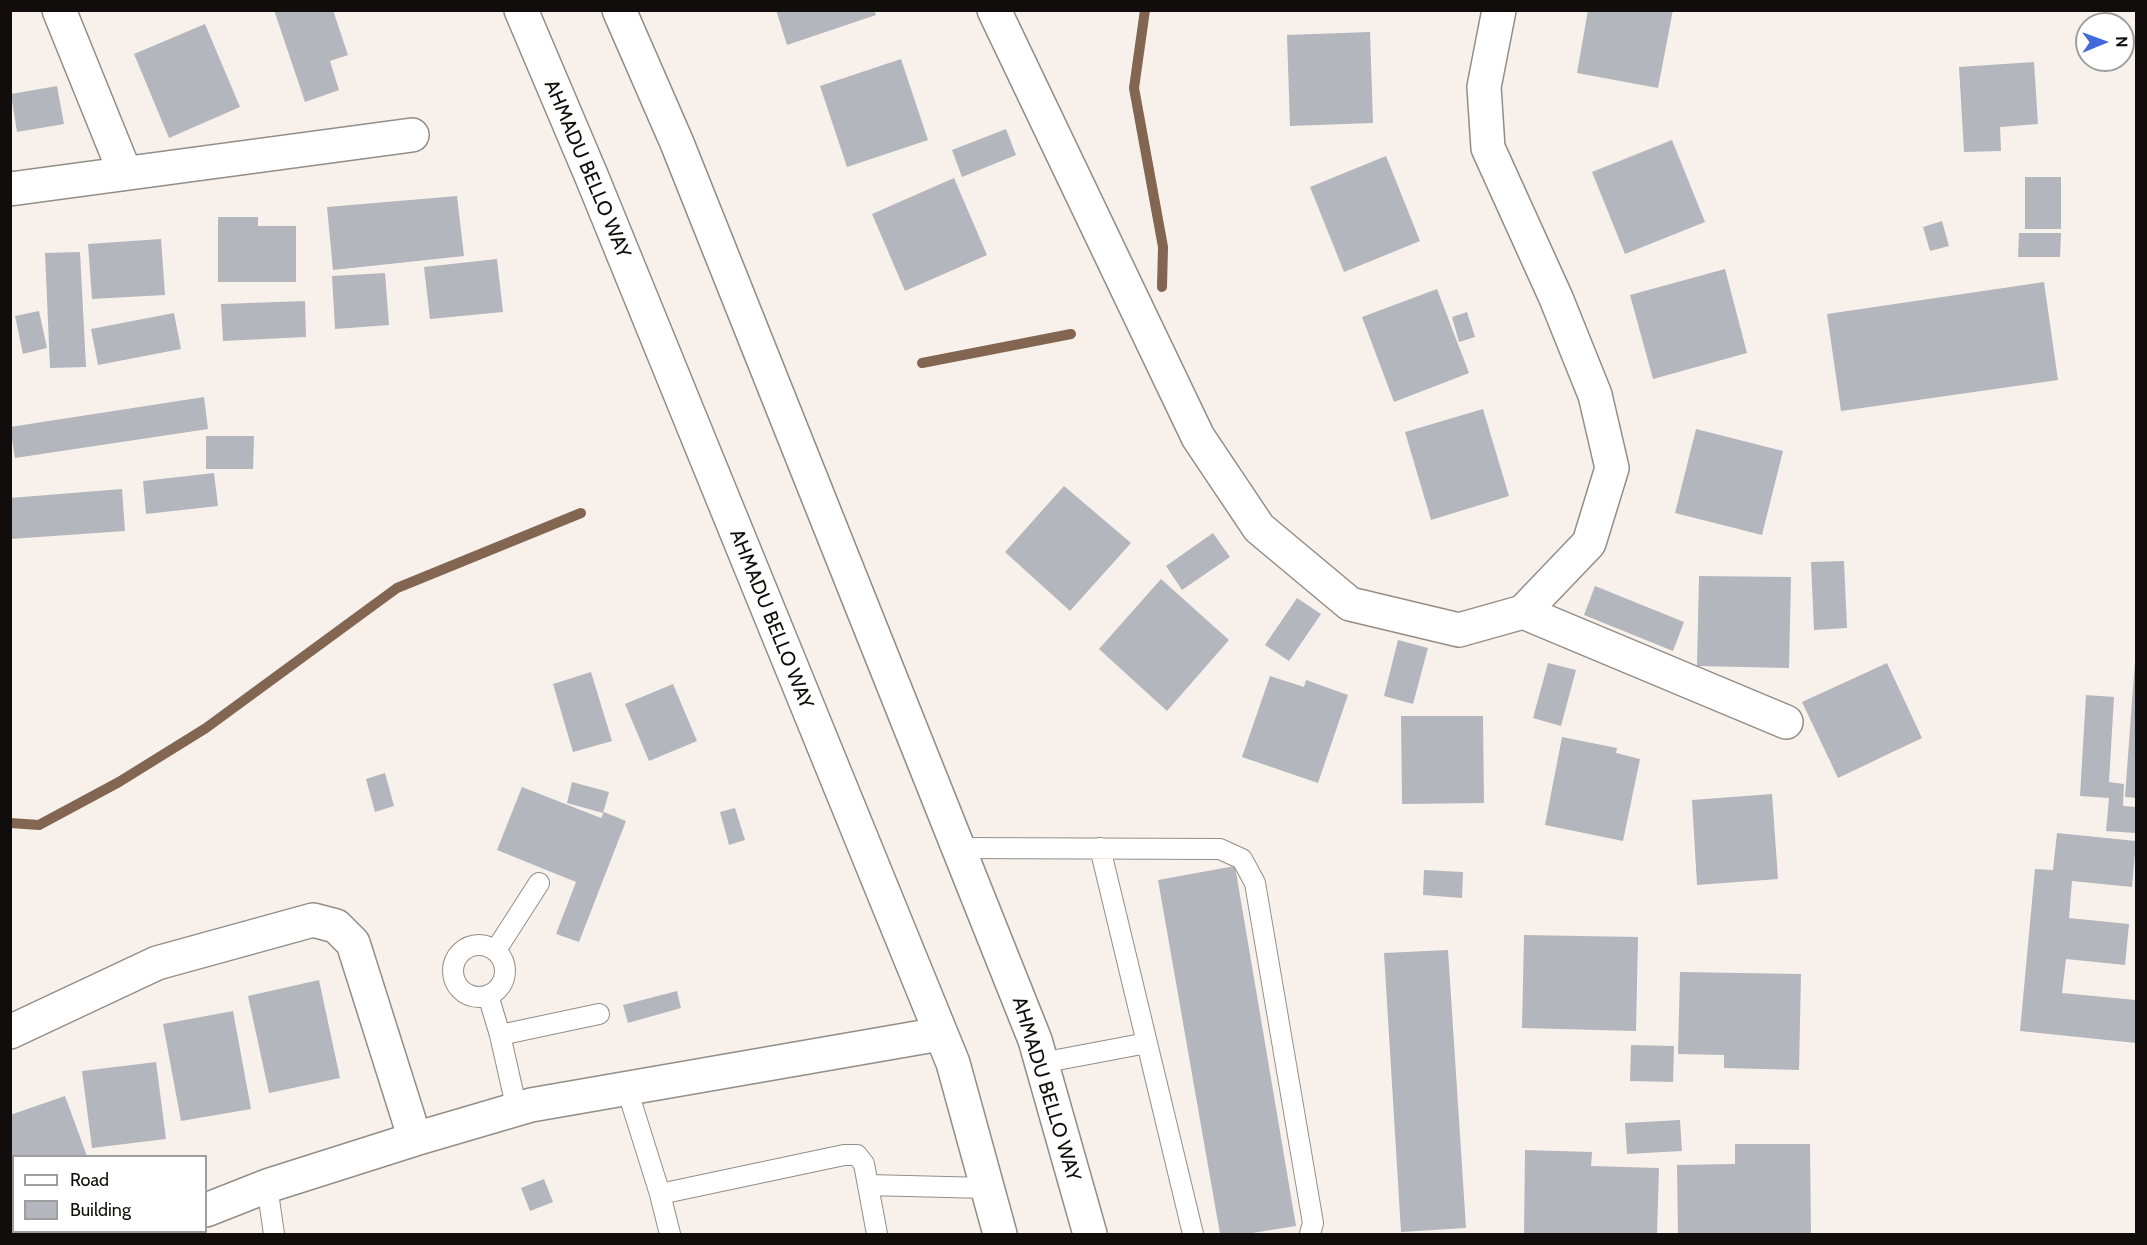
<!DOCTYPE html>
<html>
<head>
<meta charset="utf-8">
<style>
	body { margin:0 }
	#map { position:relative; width:2147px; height:1245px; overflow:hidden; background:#f8f1eb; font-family:Cabin,sans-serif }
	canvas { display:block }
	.frame { position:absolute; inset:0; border:12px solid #100d0c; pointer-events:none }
	.legend { position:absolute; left:12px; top:1155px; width:195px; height:78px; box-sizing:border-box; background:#fff; border:2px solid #9f9e9e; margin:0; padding:8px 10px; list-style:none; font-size:18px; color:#100d0c }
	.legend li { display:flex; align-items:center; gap:12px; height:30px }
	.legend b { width:30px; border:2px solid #9f9e9e }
	.north { position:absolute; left:2075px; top:12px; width:60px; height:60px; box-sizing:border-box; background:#fff; border:2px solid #9f9e9e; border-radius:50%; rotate:89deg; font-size:16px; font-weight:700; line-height:24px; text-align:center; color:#100d0c }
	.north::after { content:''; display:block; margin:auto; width:21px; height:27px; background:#4269db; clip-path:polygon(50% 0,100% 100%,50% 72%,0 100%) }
</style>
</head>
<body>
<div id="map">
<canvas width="2147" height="1245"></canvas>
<div class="frame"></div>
<ul class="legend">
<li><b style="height:8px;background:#fff"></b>Road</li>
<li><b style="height:16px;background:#b3b6bd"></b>Building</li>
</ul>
<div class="north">N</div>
</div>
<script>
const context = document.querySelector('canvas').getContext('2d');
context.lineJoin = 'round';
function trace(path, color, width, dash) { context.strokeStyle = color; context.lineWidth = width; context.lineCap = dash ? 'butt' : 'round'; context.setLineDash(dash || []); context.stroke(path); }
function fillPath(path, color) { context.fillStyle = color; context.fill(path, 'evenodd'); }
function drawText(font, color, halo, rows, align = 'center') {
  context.font = font + ' Cabin,sans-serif'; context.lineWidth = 4.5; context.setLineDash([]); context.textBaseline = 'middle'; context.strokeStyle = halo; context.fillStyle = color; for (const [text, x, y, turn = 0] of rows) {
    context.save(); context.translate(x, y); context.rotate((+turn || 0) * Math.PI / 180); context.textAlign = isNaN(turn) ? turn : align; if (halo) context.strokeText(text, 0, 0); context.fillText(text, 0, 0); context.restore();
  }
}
trace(new Path2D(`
	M1145,10L1134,88L1163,247L1162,287
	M922,363L1071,334
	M10,823L39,825L119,782L206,728L397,588L581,513`), '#826651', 10);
fillPath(new Path2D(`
	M274,10H333L348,55L330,61L339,90L305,102Z
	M776,10H874L876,15L787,45Z
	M1588,10H1673L1658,88L1577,73Z
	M205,24L240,107L169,138L134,54Z
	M1370,32L1373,123L1290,126L1287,35Z
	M901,59L928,140L847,167L820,86Z
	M2034,62L2038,124L2000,127L2001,151L1964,152L1959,67Z
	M57,86L64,124L17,132L11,94Z
	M1006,129L1016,155L962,177L952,150Z
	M1672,140L1705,222L1625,254L1592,172Z
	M1386,156L1420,241L1344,272L1310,187Z
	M2025,177H2061V229H2025Z
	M954,178L987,255L905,291L872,214Z
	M457,196L464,256L333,270L327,207Z
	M218,217H258V226H296V282H218Z
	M1942,221L1949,246L1930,251L1923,227Z
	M2019,233H2061L2060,257H2018Z
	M161,239L165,295L92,299L88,244Z
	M80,252L86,367L50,368L45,253Z
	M497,259L503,312L430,319L424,267Z
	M1725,269L1747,353L1653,379L1630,295Z
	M385,273L389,325L335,329L332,276Z
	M2044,282L2058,380L1841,411L1827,314Z
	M1437,289L1469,373L1394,402L1362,317Z
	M305,301L306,337L223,341L221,304Z
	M39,311L47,348L23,354L15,316Z
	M1467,312L1475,337L1459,342L1452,317Z
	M174,313L181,349L98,365L91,329Z
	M204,397L208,429L15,458L10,427Z
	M1483,409L1509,496L1431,520L1405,432Z
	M1696,429L1783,451L1762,535L1675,513Z
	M206,436H254L253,469H206Z
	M214,473L218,506L146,514L143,481Z
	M1064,486L1131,543L1070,611L1005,552Z
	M122,489L125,531L10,539V498Z
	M1213,533L1230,557L1182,590L1166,566Z
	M1844,561L1847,628L1814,630L1811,562Z
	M1699,576L1791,577L1789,668L1697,666Z
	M1161,579L1229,640L1167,711L1099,649Z
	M1595,586L1684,622L1673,651L1584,615Z
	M1297,598L1321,614L1289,661L1265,645Z
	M1398,640L1428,648L1413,704L1384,696Z
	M2135,660H2136V798L2125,797Z
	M1548,663L1576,670L1561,726L1533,718Z
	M1887,663L1922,738L1838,778L1802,702Z
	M591,672L612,741L573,752L553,684Z
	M1270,676L1304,687L1306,680L1348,695L1318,783L1242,757Z
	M673,684L697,741L649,761L625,704Z
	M2086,695L2114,697L2109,782L2124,784L2123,806L2136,807V833L2106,831L2109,798L2080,796Z
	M1401,716H1483L1484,803L1402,804Z
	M1562,737L1617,748L1616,753L1640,759L1623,841L1545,825Z
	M385,773L394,806L375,812L366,779Z
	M572,782L609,792L603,813L567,803Z
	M522,787L601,818L604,812L626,821L579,942L556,934L576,882L497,850Z
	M1772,794L1778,879L1697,885L1692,800Z
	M735,808L745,840L729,845L720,812Z
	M2057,833L2136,841L2132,887L2072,881L2069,918L2129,924L2125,965L2066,959L2062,993L2136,1000V1043L2020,1031L2035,869L2053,870Z
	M1235,866L1296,1226L1246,1234H1220L1158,880Z
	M1424,870L1463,872L1462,898L1423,895Z
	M1524,935L1638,937L1636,1031L1522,1028Z
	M1448,950L1466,1228L1401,1232L1384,953Z
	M1680,972L1801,974L1799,1070L1724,1068V1055L1678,1054Z
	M319,980L340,1078L269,1093L248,996Z
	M677,991L681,1008L628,1023L623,1005Z
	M233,1011L251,1109L181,1121L163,1024Z
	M1631,1045L1674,1046L1673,1082L1630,1081Z
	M156,1062L166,1139L92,1148L82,1071Z
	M65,1096L87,1156H14L13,1163L10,1155V1115Z
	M1680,1120L1682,1151L1627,1154L1625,1123Z
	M1735,1144H1810L1811,1234H1678L1677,1165L1735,1164Z
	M1525,1150L1592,1152L1591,1166L1659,1168L1657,1234H1524Z
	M544,1179L553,1202L530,1211L521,1188Z`), '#b3b6bd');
const lane = new Path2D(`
	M958,848L1220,849L1242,859L1255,883L1313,1223L1310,1234
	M1100,848L1193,1234
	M453 971a26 26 0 1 1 52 0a26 26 0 1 1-52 0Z
	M496,950L539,883
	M488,995L500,1035
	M1041,1063L1147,1043
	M627,1089L660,1194L670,1234
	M517,1110L500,1035L599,1014
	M868,1185L986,1188
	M267,1186L274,1234
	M660,1194L844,1155H857L864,1164L877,1234`);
const street = new Path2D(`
	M59,10L125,173
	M994,10L1198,437L1259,528L1350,604L1459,630L1523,612L1589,543L1612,468L1595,395L1556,298L1488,148L1484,87L1499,10
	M10,189L412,135
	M1523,612L1786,722
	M10,1032L157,963L313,920L336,926L353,943L415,1139
	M206,1210L267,1186L415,1139L531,1105L940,1034
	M139,1234L147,1232`);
const primary = new Path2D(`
	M521,10L591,175L953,1063L1000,1234
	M619,10L677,143L1035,1040L1090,1234`);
trace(lane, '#938d88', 22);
trace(street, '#938d88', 36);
trace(primary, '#938d88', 36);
trace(lane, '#fff', 20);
trace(street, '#fff', 33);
trace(primary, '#fff', 33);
drawText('20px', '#100d0c', '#fff', [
	["AHMADU BELLO WAY",587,169,67],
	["AHMADU BELLO WAY",771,619,68],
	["AHMADU BELLO WAY",1046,1089,73]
]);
</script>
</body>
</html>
